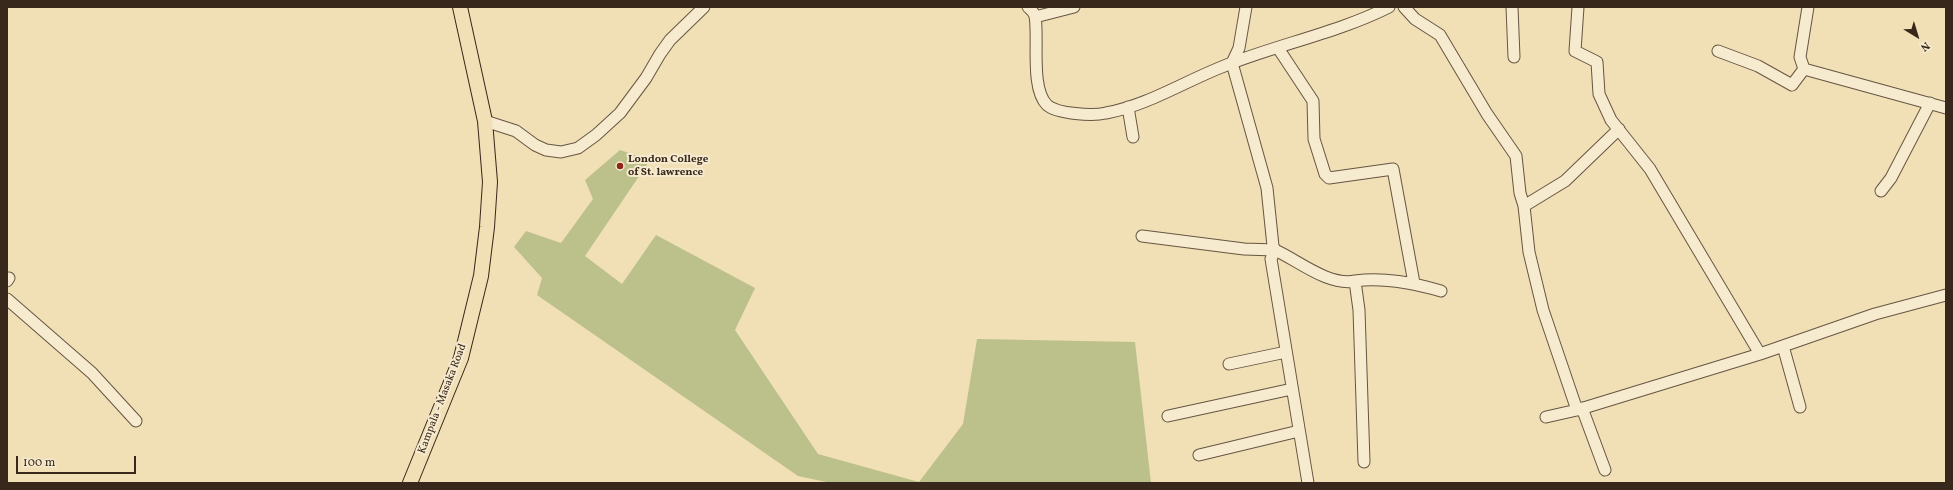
<!DOCTYPE html>
<html>
<head>
<meta charset="utf-8">
<style>
	body { margin:0 }
	#map { position:relative; width:1953px; height:490px; overflow:hidden; background:#f1dfb5; font-family:Vollkorn,serif }
	canvas { display:block }
	.frame { position:absolute; inset:0; border:8px solid #37281b; pointer-events:none }
	.north { position:absolute; left:1897px; top:16px; width:40px; height:40px; -webkit-text-stroke:3px #f6eacf; paint-order:stroke; rotate:142deg; font-size:11px; font-weight:700; line-height:16px; text-align:center; color:#37281b }
	.north::after { content:''; display:block; margin:auto; width:14px; height:18px; background:#37281b; clip-path:polygon(50% 0,100% 100%,50% 72%,0 100%) }
	.scale { position:absolute; left:16px; top:456px; width:120px; height:18px; box-sizing:border-box; border:2px solid #37281b; border-top:0; padding-left:5px; font-size:12px; line-height:14px; white-space:nowrap; color:#37281b; -webkit-text-stroke:3px #f6eacf; paint-order:stroke }
</style>
</head>
<body>
<div id="map">
<canvas width="1953" height="490"></canvas>
<div class="frame"></div>
<div class="north">N</div>
<div class="scale">100 m</div>
</div>
<script>
const context = document.querySelector('canvas').getContext('2d');
context.lineJoin = 'round';
function fillPath(path, color) { context.fillStyle = color; context.fill(path, 'evenodd'); }
function trace(path, color, width, dash) { context.strokeStyle = color; context.lineWidth = width; context.lineCap = dash ? 'butt' : 'round'; context.setLineDash(dash || []); context.stroke(path); }
function drawText(font, color, halo, rows, align = 'center') {
  context.font = font + ' Vollkorn,serif'; context.lineWidth = 4; context.setLineDash([]); context.textBaseline = 'middle'; context.strokeStyle = halo; context.fillStyle = color; for (const [text, x, y, turn = 0] of rows) {
    context.save(); context.translate(x, y); context.rotate((+turn || 0) * Math.PI / 180); context.textAlign = isNaN(turn) ? turn : align; if (halo) context.strokeText(text, 0, 0); context.fillText(text, 0, 0); context.restore();
  }
}
fillPath(new Path2D(`
	M620,150L650,160L585,256L622,284L656,235L755,288L735,330L818,454L919,482L963,424L977,339L1135,342L1151,483H831L798,476L537,295L542,278L514,247L526,231L561,243L593,199L585,180Z`), '#bcc18c');
const minor = new Path2D(`
	M1028,7C1031,10 1034,12 1035,16C1039,38 1030,88 1047,105C1057,114 1093,116 1106,113C1150,105 1190,78 1232,63C1284,43 1339,32 1389,7
	M1246,7L1239,48L1232,63L1267,188L1273,246L1275,250C1299,261 1328,286 1355,281L1359,310L1364,462
	M1404,7L1415,19L1440,35L1487,114L1516,156L1520,193L1524,206L1529,252L1543,310L1577,410
	M1512,7L1514,57
	M1578,7L1575,51L1597,62L1599,94L1611,120L1650,169L1760,354
	M1035,17L1074,7
	M1278,48L1313,101L1314,139L1325,174L1329,178L1393,169L1414,283
	M1718,51L1758,66L1792,85L1804,69
	M1804,69L1946,108
	M1804,69L1800,57L1808,7
	M1128,107L1133,137
	M485,121L516,131L535,145L546,150L561,152L578,148L596,135L620,113L646,78L660,54L670,40L704,7
	M1881,191L1891,178L1930,103
	M1524,206L1565,181L1619,129
	M1142,236L1244,249L1275,250L1271,259L1308,483
	M7,281L9,278
	M1355,281C1384,277 1413,283 1441,291
	M7,299L92,373L136,421
	M1783,346L1800,407
	M1229,364L1286,352
	M1582,408L1605,470
	M1168,416L1292,389
	M1546,417L1577,410L1760,354L1875,314L1946,295
	M1199,455L1299,431`);
const major = new Path2D(`
	M410,483L461,358L481,276L487,227L490,182L485,121L460,7`);
trace(minor, '#665642', 13);
trace(major, '#37281b', 16);
trace(minor, '#f6eacf', 11);
trace(major, '#f1dfb5', 14);
for (const [x, y, r, color] of [
	[620,166,4,"#8f2418"]
]) { const dot = new Path2D(); dot.arc(x, y, r, 0, 2 * Math.PI); context.fillStyle = color; context.fill(dot); trace(dot, '#f6eacf', 1.5); }
drawText('bold 11px', '#37281b', '#f6eacf', [
	["London College",628,160],
	["of St. lawrence",628,173]
], 'left');
drawText('11px', '#37281b', '#f6eacf', [
	["Kampala - Masaka Road",443,399,-69]
]);
</script>
</body>
</html>
